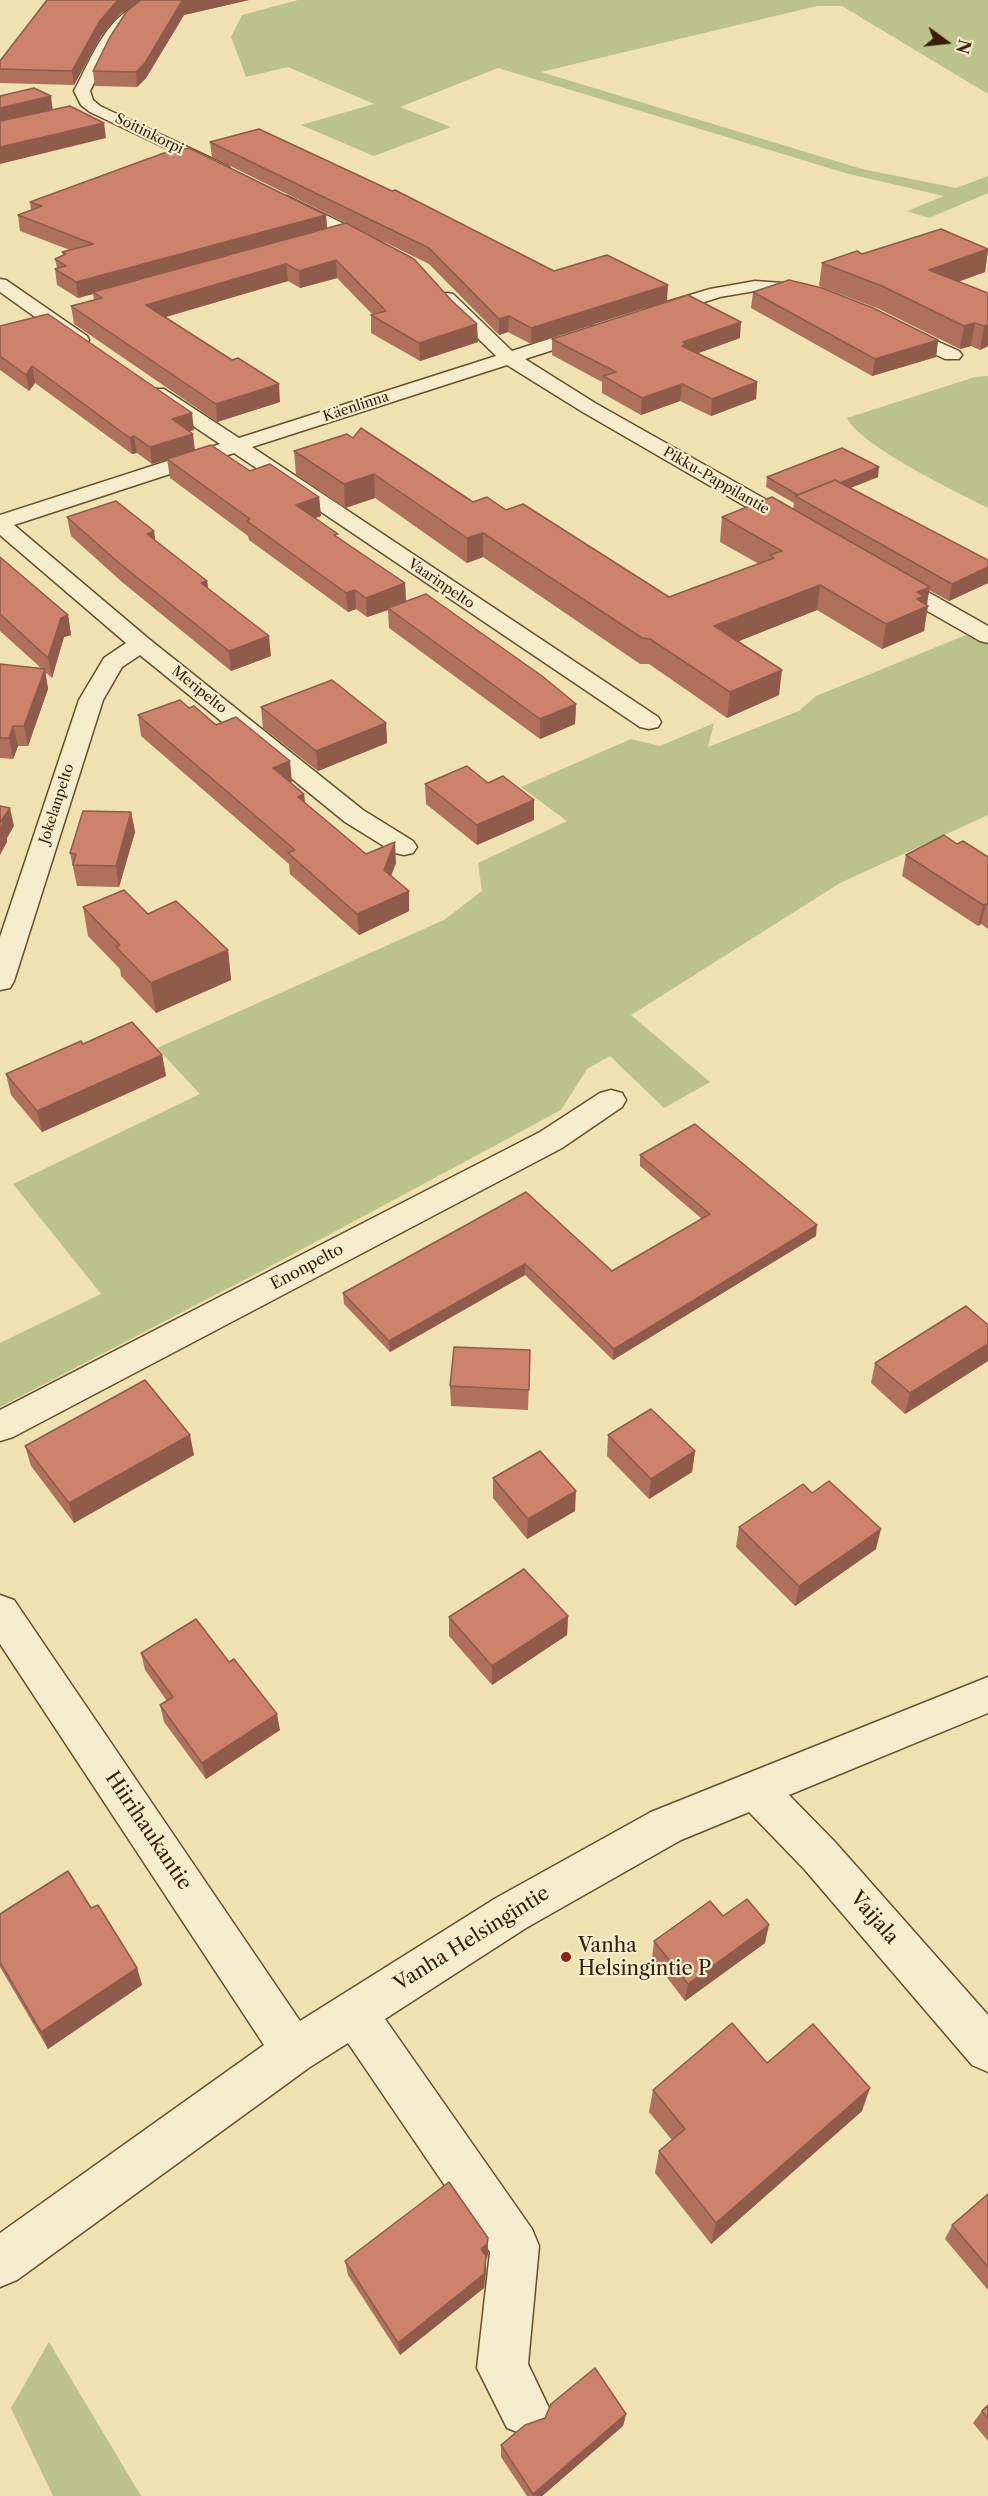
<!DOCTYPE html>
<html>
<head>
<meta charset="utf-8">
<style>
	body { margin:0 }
	#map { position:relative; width:988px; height:2496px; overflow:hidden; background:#efe1b2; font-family:"Libre Caslon Text",serif }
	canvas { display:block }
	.north { position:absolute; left:916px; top:12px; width:60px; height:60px; -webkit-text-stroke:4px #f5eccd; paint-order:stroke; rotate:105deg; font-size:16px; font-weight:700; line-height:24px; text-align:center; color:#381e00 }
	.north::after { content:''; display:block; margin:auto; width:21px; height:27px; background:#381e00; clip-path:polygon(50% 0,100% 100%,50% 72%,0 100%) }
</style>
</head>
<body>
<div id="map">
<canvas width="988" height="2496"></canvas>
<div class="north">N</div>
</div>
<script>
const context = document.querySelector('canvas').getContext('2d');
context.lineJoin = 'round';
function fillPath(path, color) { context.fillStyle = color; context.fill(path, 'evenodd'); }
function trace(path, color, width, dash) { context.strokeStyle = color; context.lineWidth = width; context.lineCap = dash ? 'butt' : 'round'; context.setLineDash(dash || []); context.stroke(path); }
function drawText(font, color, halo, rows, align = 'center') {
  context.font = font + ' "Libre Caslon Text",serif'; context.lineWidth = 4.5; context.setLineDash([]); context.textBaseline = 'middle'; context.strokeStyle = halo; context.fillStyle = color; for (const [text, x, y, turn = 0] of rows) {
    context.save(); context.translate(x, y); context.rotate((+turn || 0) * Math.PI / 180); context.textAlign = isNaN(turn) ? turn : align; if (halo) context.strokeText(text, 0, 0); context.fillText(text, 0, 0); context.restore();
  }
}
fillPath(new Path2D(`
	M298,0H988V94L842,6H817L541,72L862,169L956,188L988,176V193L929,218L907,211L944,196L849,174L498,68L400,107L451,127L374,156L301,125L374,104L288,67L246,77L231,37L242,15Z
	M988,376V508C957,492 860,446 847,418L975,377Z
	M966,635L988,645V815L840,883L631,1015L710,1082L664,1108L610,1056L587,1069L561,1110L269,1267L0,1407V1343L101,1294L13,1184L200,1094L157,1048L444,920L482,891L478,863L567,821L521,787L631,739L660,746L714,723L708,747L799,711L816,696Z
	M49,2342L141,2496H53L11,2408Z`), '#bbc28a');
const minor = new Path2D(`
	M149,0H171L169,3L142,12L127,23L110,50L90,91L93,100L100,106L228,166L230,169L228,172H216L90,112L81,105L74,91C93,55 107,13 149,0Z
	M287,196L383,243L386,247L383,251H371L281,205L279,201Z
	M0,279L6,280L87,336L89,340L87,344H73L0,292Z
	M755,281L796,284L825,292L828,296L825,300L819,301L794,294L755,291L720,297L654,318L647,316L645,312L647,308L710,289Z
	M447,293L453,294L512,351L589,326H603L605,330L603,334L525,359L595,403L804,521L807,526L804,531L796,533L788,531L581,411L507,365L252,447L658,717L661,722L658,727L649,729L640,727L234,453L14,525L149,639L363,810L413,841L417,847L413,853L404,855L395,853L345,822L140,655L122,667L103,700L14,981L10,988L0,990V937L79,700L104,658L126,643L0,535V515L220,444L150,397L147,393L150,389H164L239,438L496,356L441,302L438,298L441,294Z
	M896,323L959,351L962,355L959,359H945L889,333L887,329L889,325Z
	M888,572L896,574L988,626V643L980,641L880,584L877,579L880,574Z
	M611,1090L622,1093L626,1100L622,1107L562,1148L13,1437L0,1441V1410L540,1132L600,1093Z
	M0,1595L14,1600L300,2021L496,1898L651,1812L988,1677V1713L789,1795L835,1842L988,2015V2072L972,2065L805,1870L749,1812L681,1840L526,1928L385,2019L532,2229L539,2246L528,2364L550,2410L543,2428L525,2435L507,2428L477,2368L490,2252L348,2043L310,2067L17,2280L0,2287V2233L264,2045L0,1644Z`);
trace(minor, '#664f2c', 3);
fillPath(minor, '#f5eccd');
fillPath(new Path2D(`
	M47,0H249L184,15L146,78L137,87L95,86L93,71L133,6L121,13L101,36L74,85L0,83V61Z
	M210,142L554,271L667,301L531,344L508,332L499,335L429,264L212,157Z
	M30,202L326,215L327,229L478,342L420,361L371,333V315H373L337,278L300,288L288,281L166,317L280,402L217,422L74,324L71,306L94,300L93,294L78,298L57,285L55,269L57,268L55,259L63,255L62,252L70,250L20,231L18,215L31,210Z
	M988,249L985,272L958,282L988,293V346L980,350L971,346L960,349L879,309L819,286L822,263L862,254Z
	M753,292L938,340L936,357L872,376L751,308Z
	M0,326L194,430L189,431L195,450L319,497L321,516L315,518L338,537L405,583L406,602L576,704L575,724L540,739L389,628L388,610L367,617L356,609L348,612L249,540L248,536L170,478L167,459L152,464L137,453L132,454L35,383L29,391L0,370Z
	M740,338L698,353L757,382L756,399L711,416L680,401L641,415L602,393V382L552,355V339Z
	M353,438L473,502L506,510L669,597L759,564L720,542L722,517L793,510L794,503L766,487L767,477H878L850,488L988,560V583L949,601L929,590L924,631L882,649L817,610L738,641L779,695L727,718L649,664H640L483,557L467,563L375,498L345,508L296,475L294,451Z
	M67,517L156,541L207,581L208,589L271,656L231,671L122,582L71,536Z
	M0,557L68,615L71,635L64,637L52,678L45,672L48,689L28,746H18L13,759L0,758V664L41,668L0,631Z
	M261,707L386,723L387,743L318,771L263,728Z
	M138,715L216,725L292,782H290L304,794L305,803L366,854L396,863L391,876L409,891V911L359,935L290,874L289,864L141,736Z
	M488,783L534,820L477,845L426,804L425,784Z
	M131,812L135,832L119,887L77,886L70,853Z
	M957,844L988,857V929L981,924L978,926L902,876L906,855Z
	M83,907L148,914L228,950L231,980L156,1013L121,976L120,969L88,936Z
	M83,1044L162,1055L166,1076L42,1132L11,1095L6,1074Z
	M640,1155L816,1236L613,1360L525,1275L390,1352L344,1304L343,1293L526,1192L612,1271L702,1219L640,1166Z
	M988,1325V1361L905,1414L871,1383L875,1363Z
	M530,1350L528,1410L451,1406L450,1386Z
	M608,1435L695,1451L692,1472L649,1499L607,1456Z
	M25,1446L194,1455L74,1523L31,1466Z
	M493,1478L575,1511L527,1539L493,1498Z
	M739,1527L876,1549L795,1606L736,1547Z
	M568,1616L567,1635L492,1685L449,1636V1617Z
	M141,1653L229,1662L280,1730L206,1779L164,1722L160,1705L167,1701L145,1670Z
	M91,1908L137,1968L142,1985L48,2049L0,1967V1914Z
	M723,1916L765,1943L685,2001L652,1958L654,1941Z
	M767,2063L862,2111L711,2244L655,2173L659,2151L672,2140L649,2112L653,2090Z
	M988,2194V2290L945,2239L952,2225Z
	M488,2238V2253L487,2258L486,2259V2270L484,2288L400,2355L348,2275L345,2261Z
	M988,2405V2441L973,2423L982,2411Z
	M626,2414L623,2426L542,2496H527L501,2457V2445L545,2418Z`), '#af705c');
fillPath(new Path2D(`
	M118,0H144L121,13L101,36L74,85L72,71L99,22Z
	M186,0H249L184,15L146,78L137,87L136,72L182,1Z
	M51,96L53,112L0,124V108Z
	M104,123L106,138L0,164V147Z
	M326,215L327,230L93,292V294L78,298L76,282Z
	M988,249L985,272L925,293L929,270Z
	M336,260L337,278L300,288L299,271Z
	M286,264L288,281L148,322L146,305Z
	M668,285L667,301L531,344V328Z
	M509,316L508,332L499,335V319Z
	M741,322L740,338L685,358L681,362L683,342Z
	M975,323L971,346L960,349L964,326Z
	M477,324L478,342L420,361L419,343Z
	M988,325V346L980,350L984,326Z
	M938,340L936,357L872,376L875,359Z
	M32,366L35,383L29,391L26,375Z
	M757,382L756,399L711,416L712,399Z
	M279,384L280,402L217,422L216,404Z
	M682,384L680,401L641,415L642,398Z
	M192,413L194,430L174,436L172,419Z
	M193,434L195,451L152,464L150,447Z
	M134,436L137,453L132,454L130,438Z
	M879,467L878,477L810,504L803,497Z
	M374,474L375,498L345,508L344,484Z
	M319,497L321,516L298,524L296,505Z
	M154,531L157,551L147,534Z
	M483,533V557L467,563V538Z
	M988,567V583L949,601L952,584Z
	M207,581L210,600L201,583Z
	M405,583L406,603L388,608V610L367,617L366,598Z
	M820,585L817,610L712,652L714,626Z
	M930,587L926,606H928L924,631L882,649L886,624L917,592Z
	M355,590L356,609L348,612L346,593Z
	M68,615L71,635L64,637L52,678L48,658L61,618Z
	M269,636L271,656L231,671L229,651Z
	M45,669L48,689L28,746L24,726Z
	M782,670L779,695L727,718L730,692Z
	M576,704L575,724L540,739V719Z
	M386,723L387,743L318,771L316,751Z
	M13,726L18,746L13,759L9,738Z
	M290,761L292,782L275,788L273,768Z
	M304,794L306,815L298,797Z
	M534,800V820L477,845V825Z
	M10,808L14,826L7,838V842L0,855V829L1,821Z
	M131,812L135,832L119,887L116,866Z
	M395,842L396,863L385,891L384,870Z
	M409,891V911L359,935L357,914Z
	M986,904L981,924L978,926L983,905Z
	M228,950L231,980L156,1013L151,983Z
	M162,1055L166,1076L42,1132L37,1111Z
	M817,1225L816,1236L613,1360L614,1349Z
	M525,1264V1275L390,1352L389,1341Z
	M988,1344V1361L905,1414L910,1393Z
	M190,1435L194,1455L74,1523L69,1503Z
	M695,1451L692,1472L649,1499L651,1479Z
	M576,1491L575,1511L527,1539L528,1519Z
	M881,1529L876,1549L795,1606L799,1586Z
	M568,1616L567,1635L492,1685V1666Z
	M277,1714L280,1730L206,1779L202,1763Z
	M769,1925L765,1943L685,2001L688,1984Z
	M137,1968L142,1985L48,2049L41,2032Z
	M870,2088L862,2111L711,2244L716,2223Z
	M488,2238V2253L487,2258L486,2259V2270L484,2288L400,2355L398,2343L481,2249Z
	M626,2414L623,2426L542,2496H533V2494Z`), '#8f5b4b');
const building = new Path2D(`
	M47,0H118L99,22L72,71L0,69V61Z
	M141,0H186L182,1L145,63L136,72L93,71L110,37L127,11Z
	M34,88L51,96L0,108V96Z
	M70,106L104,123L0,147V121Z
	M259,129L392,191L395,190L554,271L607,255L668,285L531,328L509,316L499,319L429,248L210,142Z
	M189,148L326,215L76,282L55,269L66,266L55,259L66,254L62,252L93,244L18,215L42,206L30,202L164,153Z
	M346,223L414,259L452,301L477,324L419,343L371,315L386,311L336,260L299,271L286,264L146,305L232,360L238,358L279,384L216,404L71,306L102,298L93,292Z
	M941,229L988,249L929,270L988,293V325L984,326L975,323L964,326L882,286L822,263L857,251L862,254Z
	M789,280L822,288L873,308L938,340L875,359L753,292Z
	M688,295L741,322L683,342L686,344L682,346L757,382L712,399L682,384L642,398L603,376L616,372L552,339Z
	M48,314L192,413L172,419L193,434L150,447L134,436L130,438L32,366L26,375L0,356V326Z
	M361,428L473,502L487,497L506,510L523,504L669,597L774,558L770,555L782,551L722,517L772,497L930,587L917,592L924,596L917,599L928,606L886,624L820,585L714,626L782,670L730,692L650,639L642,638L483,533L467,538L374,474L344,484L294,451L347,434L353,438Z
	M211,445L250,471L270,464L319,497L296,505L338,534L334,535L405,583L366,598L355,590L346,593L247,521L250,519L167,459Z
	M842,448L879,467L840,483L835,480L798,495L767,477Z
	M835,480L988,560V567L952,584L795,496Z
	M116,501L154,531L147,534L207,581L201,583L269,636L229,651L119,563L67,517Z
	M0,557L68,615L61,618L48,658L0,614Z
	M426,594L542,676L576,704L540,719L388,608Z
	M0,664L45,669L24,726H13L9,738H0Z
	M332,680L386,723L316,751L261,707Z
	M180,700L189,708L194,706L216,725L236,717L290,761L273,768L304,794L298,797L366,854L395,842L384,870L409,891L357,914L288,853L295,850L138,715Z
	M467,766L488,783L503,776L534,800L477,825L425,784Z
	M0,806L10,808L1,821L3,823L0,829Z
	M83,811L131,812L116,866L73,865L76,854L70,853Z
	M944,835L957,844L963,841L988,857V905L986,904L983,905L906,855Z
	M124,890L148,914L176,901L228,950L151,983L116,947L120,945L83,907Z
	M132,1022L162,1055L37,1111L6,1074L81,1041L83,1044Z
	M695,1124L817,1225L614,1349L525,1264L389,1341L343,1293L526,1192L612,1271L710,1214L640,1155Z
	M966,1306L988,1325V1344L910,1393L875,1363Z
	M454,1347L530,1350L529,1390L450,1386Z
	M145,1380L190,1435L69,1503L25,1446Z
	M651,1409L695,1451L651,1479L608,1435Z
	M540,1451L576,1491L528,1519L493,1478Z
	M829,1481L881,1529L799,1586L739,1527L803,1484L812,1493Z
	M524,1569L568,1616L492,1666L449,1617Z
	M196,1619L229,1662L234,1659L277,1714L202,1763L160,1705L173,1697L141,1653Z
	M68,1871L91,1908L98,1905L137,1968L41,2032L0,1962V1914Z
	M747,1899L769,1925L688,1984L654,1941L710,1901L723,1916Z
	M732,2023L767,2063L813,2024L870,2088L716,2223L659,2151L685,2129L653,2090Z
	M449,2182L488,2238L487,2244L481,2249L486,2256L484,2274L398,2343L345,2261Z
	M988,2194V2267L952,2225Z
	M595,2368L626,2414L533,2494L501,2445L525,2425L545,2418L551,2404Z
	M988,2405V2419L982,2411Z`);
fillPath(building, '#cc826b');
trace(building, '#8f5b4b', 1.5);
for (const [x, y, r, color] of [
	[566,1957,6,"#8f2418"]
]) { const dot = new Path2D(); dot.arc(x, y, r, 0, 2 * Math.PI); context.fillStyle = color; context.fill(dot); trace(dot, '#f5eccd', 2); }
drawText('14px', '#381e00', '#f5eccd', [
	["Soitinkorpi",149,134,26],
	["Käenlinna",356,407,-18],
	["Pikku-Pappilantie",716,481,30],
	["Vaarinpelto",441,584,34],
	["Meripelto",199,690,39],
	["Jokelanpelto",57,804,-72]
]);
drawText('16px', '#381e00', '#f5eccd', [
	["Enonpelto",307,1267,-28]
]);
drawText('20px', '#381e00', '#f5eccd', [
	["Hiirihaukantie",148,1831,56],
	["Vaijala",874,1918,49],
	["Vanha Helsingintie",472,1939,-32]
]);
drawText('20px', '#381e00', '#f5eccd', [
	["Vanha",578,1946],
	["Helsingintie P",578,1969]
], 'left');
</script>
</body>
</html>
